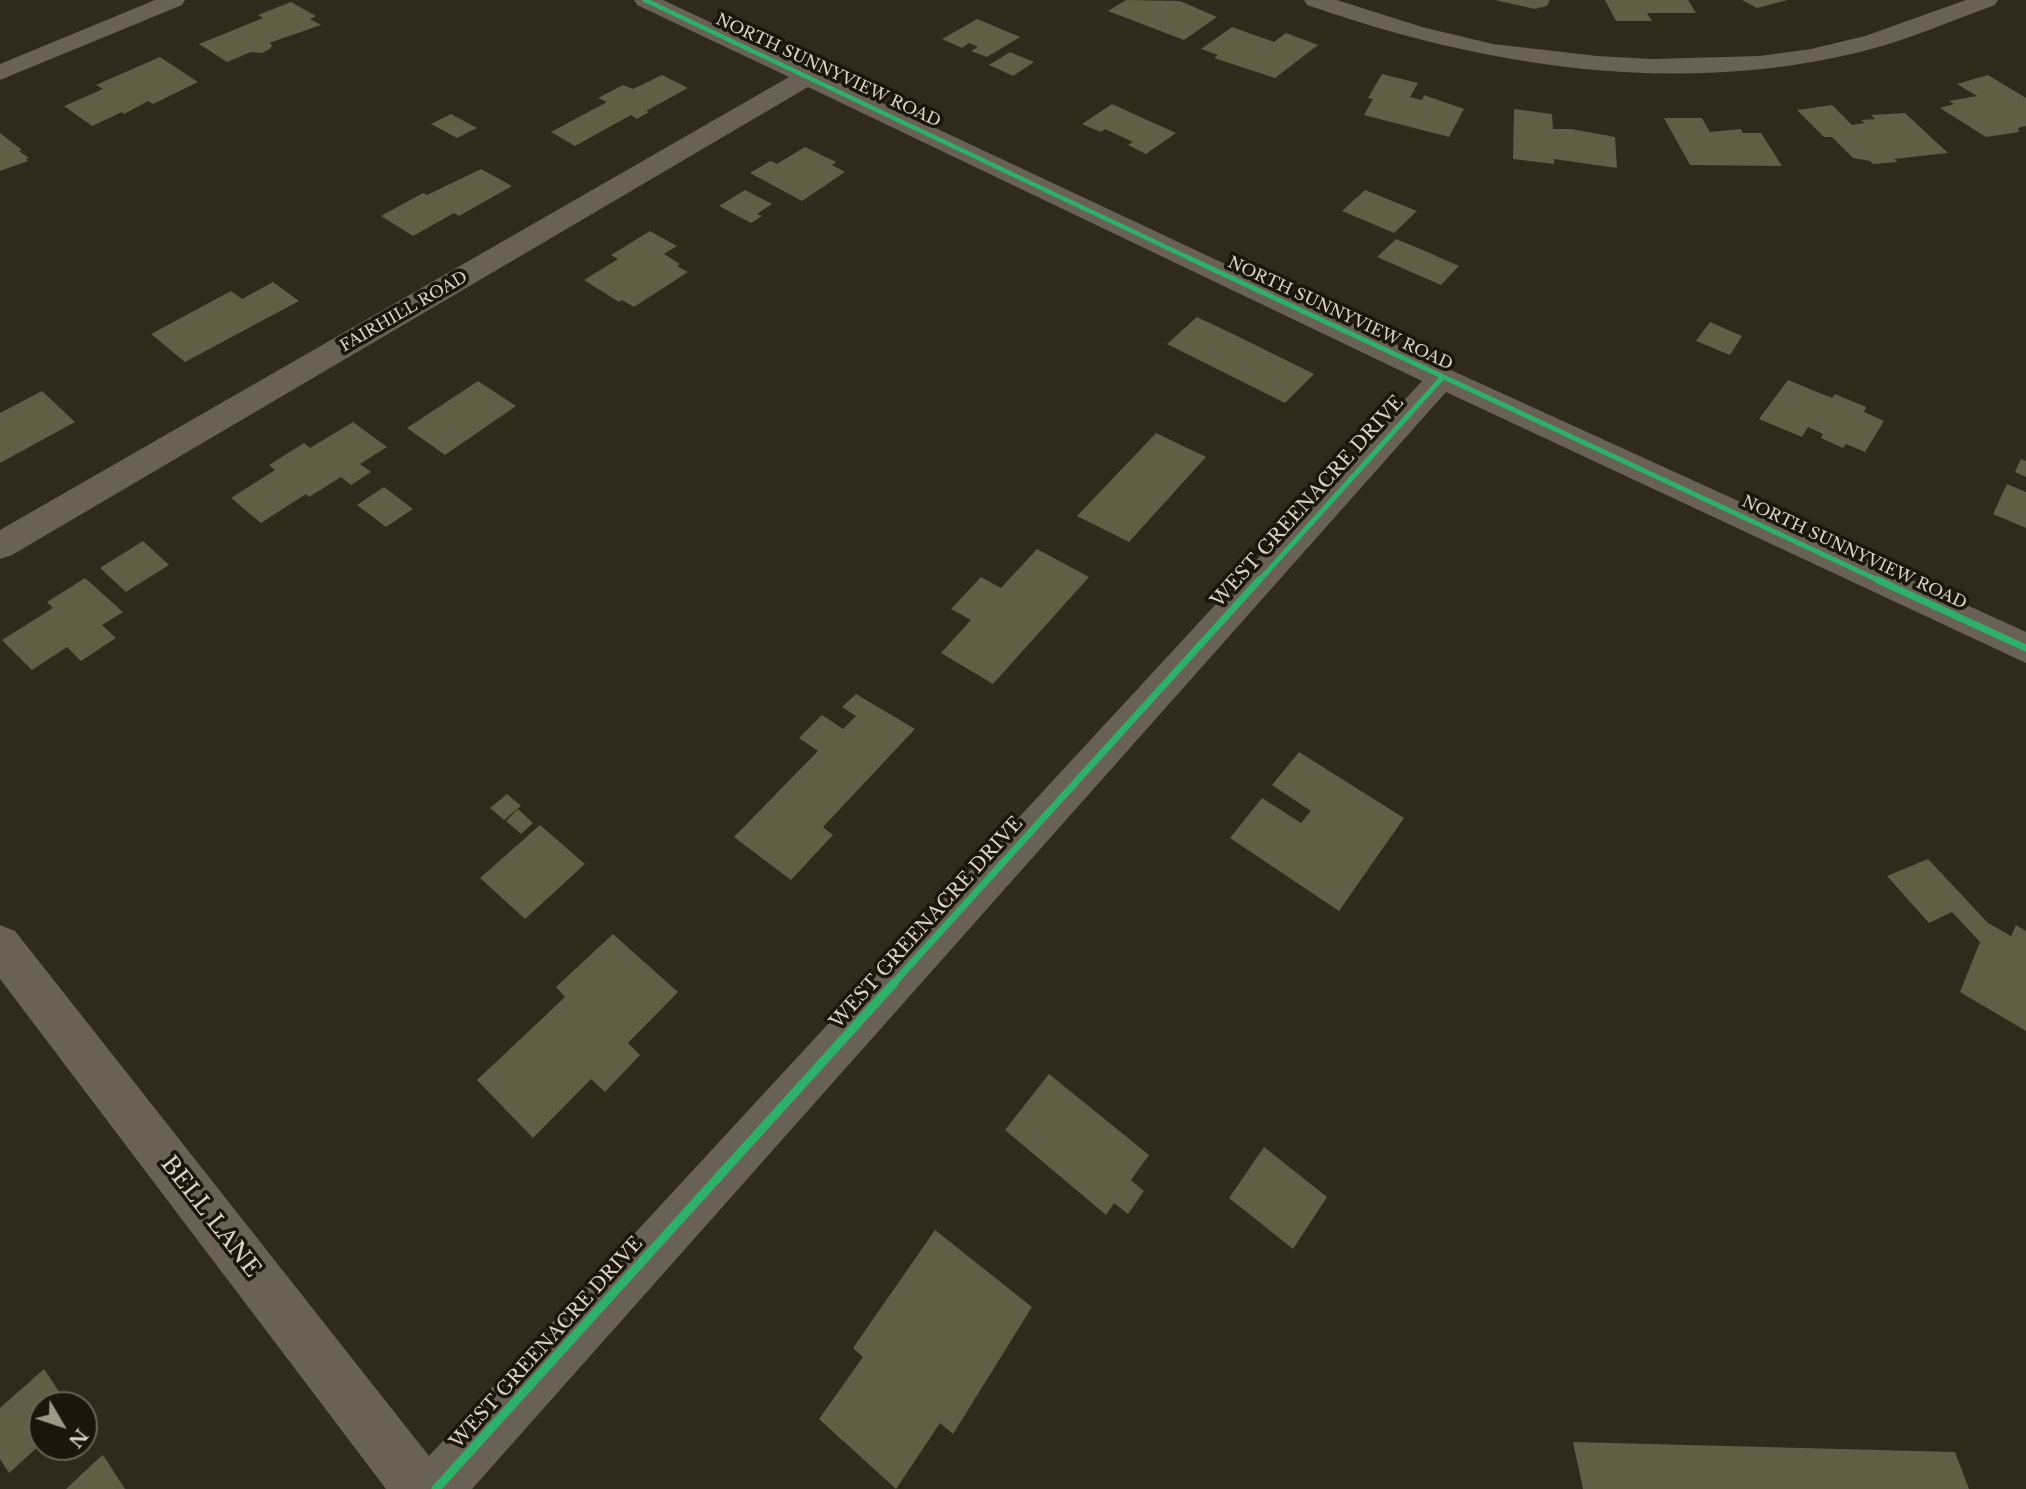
<!DOCTYPE html>
<html>
<head>
<meta charset="utf-8">
<style>
	body { margin:0 }
	#map { position:relative; width:2026px; height:1489px; overflow:hidden; background:#2f2a1b; font-family:"Libre Baskerville",serif }
	canvas { display:block }
	.north { position:absolute; left:28px; top:1391px; width:70px; height:70px; box-sizing:border-box; background:#1a160b; border:2px solid #676255; border-radius:50%; rotate:129deg; font-size:19px; font-weight:700; line-height:28px; text-align:center; color:#dad3c4 }
	.north::after { content:''; display:block; margin:auto; width:24px; height:32px; background:#9e9889; clip-path:polygon(50% 0,100% 100%,50% 72%,0 100%) }
</style>
</head>
<body>
<div id="map">
<canvas width="2026" height="1489"></canvas>
<div class="north">N</div>
</div>
<script>
const context = document.querySelector('canvas').getContext('2d');
context.lineJoin = 'round';
function fillPath(path, color) { context.fillStyle = color; context.fill(path, 'evenodd'); }
function trace(path, color, width, dash) { context.strokeStyle = color; context.lineWidth = width; context.lineCap = dash ? 'butt' : 'round'; context.setLineDash(dash || []); context.stroke(path); }
function drawText(font, color, halo, rows, align = 'center') {
  context.font = font + ' "Libre Baskerville",serif'; context.lineWidth = 7; context.setLineDash([]); context.textBaseline = 'middle'; context.strokeStyle = halo; context.fillStyle = color; for (const [text, x, y, turn = 0] of rows) {
    context.save(); context.translate(x, y); context.rotate((+turn || 0) * Math.PI / 180); context.textAlign = isNaN(turn) ? turn : align; if (halo) context.strokeText(text, 0, 0); context.fillText(text, 0, 0); context.restore();
  }
}
fillPath(new Path2D(`
	M1126,0L1180,1L1217,17L1184,40L1108,11Z
	M1495,0H1550L1547,6L1535,9Z
	M1605,0H1688L1696,13H1647L1652,21H1616Z
	M1742,0H1788L1757,8Z
	M291,2L316,16L310,19L321,25L269,43L272,45L270,49L262,53L251,52L227,62L199,44L263,18L258,15Z
	M977,19L1020,37L987,57L971,51L978,47L969,43L962,48L942,39Z
	M1232,27L1274,42L1286,33L1318,45L1275,78L1214,58L1218,55L1201,49Z
	M1010,52L1034,62L1013,76L989,65Z
	M160,57L198,82L153,104L148,101L124,114L122,112L92,126L64,106L103,89L96,85Z
	M1382,74L1418,83L1410,97L1422,100L1424,95L1464,109L1449,137L1364,115L1373,99L1368,98Z
	M662,75L688,88L646,111L649,112L637,119L631,115L575,146L551,132L607,102L598,98L623,85L633,89Z
	M1988,75L2026,98V126L2018,128L2019,132L1986,137L1940,108L1954,104L1949,101L1977,96L1957,84Z
	M1112,104L1167,129L1176,133L1146,154L1128,145L1133,142L1105,129L1101,132L1082,124Z
	M1832,105L1852,125L1865,123L1861,120L1875,119L1871,115L1905,113L1948,153L1894,159L1898,162L1873,164L1870,161L1853,158L1832,137H1824L1797,110Z
	M1514,109L1552,114L1553,129H1571L1615,137L1617,168L1554,159V164L1513,159Z
	M451,114L477,128L457,138L431,124Z
	M1664,118H1702L1710,132L1741,129L1743,133H1761L1782,166L1690,165Z
	M0,133L22,150L19,151L29,158L26,159L28,161L0,171Z
	M805,147L836,162L832,165L845,172L802,201L750,173L770,161L777,164Z
	M481,169L512,186L459,216L454,213L413,236L381,216L423,193L427,195Z
	M745,190L772,204L757,214L762,216L751,223L719,206Z
	M1365,190L1417,211L1394,233L1342,211Z
	M650,231L677,246L664,254L680,264L677,266L688,272L634,307L622,300L619,302L584,280L618,259L611,255Z
	M1396,239L1418,248L1459,266L1441,285L1377,257Z
	M273,282L299,301L185,362L151,334L231,291L242,299Z
	M1197,317L1231,333L1314,374L1285,403L1167,344Z
	M1710,322L1742,336L1730,355L1696,341Z
	M1788,380L1832,398L1835,394L1866,407L1864,412L1884,421L1865,452L1846,444L1843,448L1821,438L1823,434L1808,427L1802,437L1759,419Z
	M478,381L516,406L445,455L407,428Z
	M42,391L75,422L0,463V413Z
	M353,422L387,447L360,464L371,472L351,485L341,477L309,497L306,494L261,523L231,498L275,470L269,465L304,443L310,448Z
	M1156,433L1206,457L1129,542L1077,516Z
	M2021,459L2026,461V477L2015,472Z
	M2007,484L2026,492V528L1993,514Z
	M384,487L413,509L386,527L357,505Z
	M143,541L169,565L126,592L100,568Z
	M1037,549L1089,577L993,684L941,653L971,620L951,609L981,577L1001,588Z
	M85,578L123,612L102,625L116,638L81,661L67,647L32,670L2,640L53,608L47,602Z
	M856,694L915,729L823,827L833,835L791,880L734,837L818,751L799,738L822,715L843,729L856,716L842,707Z
	M1299,752L1404,818L1339,911L1230,838L1262,798L1301,823L1309,813L1311,811L1272,785Z
	M507,794L521,806L504,820L490,808Z
	M518,809L533,823L521,834L506,821Z
	M540,825L585,864L525,919L480,878Z
	M1928,859L1988,923L2011,936L2016,925L2026,931V1031L1960,992L1980,942L1952,912L1929,923L1887,876Z
	M613,934L678,992L628,1043L640,1055L605,1092L591,1079L533,1138L477,1080L565,997L556,987Z
	M1049,1074L1149,1155L1131,1180L1144,1191L1128,1214L1114,1203L1106,1215L1005,1130Z
	M1264,1147L1327,1197L1293,1249L1229,1198Z
	M935,1230L1032,1307L953,1434L940,1423L896,1489L819,1419L863,1357L853,1348Z
	M44,1369L68,1405H42V1443L9,1473L0,1459V1408Z
	M1573,1442L1955,1452L1969,1489H1583Z
	M103,1455L125,1489H66L98,1459Z`), '#605e44');
fillPath(new Path2D(`
	M155,0H185L182,5L0,80V64Z
	M634,0H663L1453,371L2026,632V663L1446,392L472,1489H386L0,979V925L15,931L429,1456L1422,381L808,87L12,555L0,559V530L789,77L637,5Z
	M1304,0H1337L1422,27L1493,44L1597,56L1652,59L1760,56L1811,49L1865,36L1966,0H1998L1995,5C1950,21 1906,41 1860,52C1674,97 1485,67 1307,5Z`), '#696056');
trace(new Path2D(`
	M645,0L1191,259`), '#2db169', 4.5);
trace(new Path2D(`
	M1187,257L1882,582
	M1258,582L1442,378`), '#2db169', 5);
trace(new Path2D(`
	M1878,580L2026,648
	M892,985L1259,580`), '#2db169', 7);
trace(new Path2D(`
	M436,1489L894,983`), '#2db169', 9);
drawText('16px', '#dad3c4', '#1a160b', [
	["NORTH SUNNYVIEW ROAD",828,71,25],
	["FAIRHILL ROAD",404,312,-30],
	["NORTH SUNNYVIEW ROAD",1340,314,25],
	["NORTH SUNNYVIEW ROAD",1854,553,25]
]);
drawText('19px', '#dad3c4', '#1a160b', [
	["WEST GREENACRE DRIVE",1308,502,-48],
	["WEST GREENACRE DRIVE",927,923,-48],
	["WEST GREENACRE DRIVE",547,1343,-48]
]);
drawText('23px', '#dad3c4', '#1a160b', [
	["BELL LANE",210,1217,52]
]);
</script>
</body>
</html>
